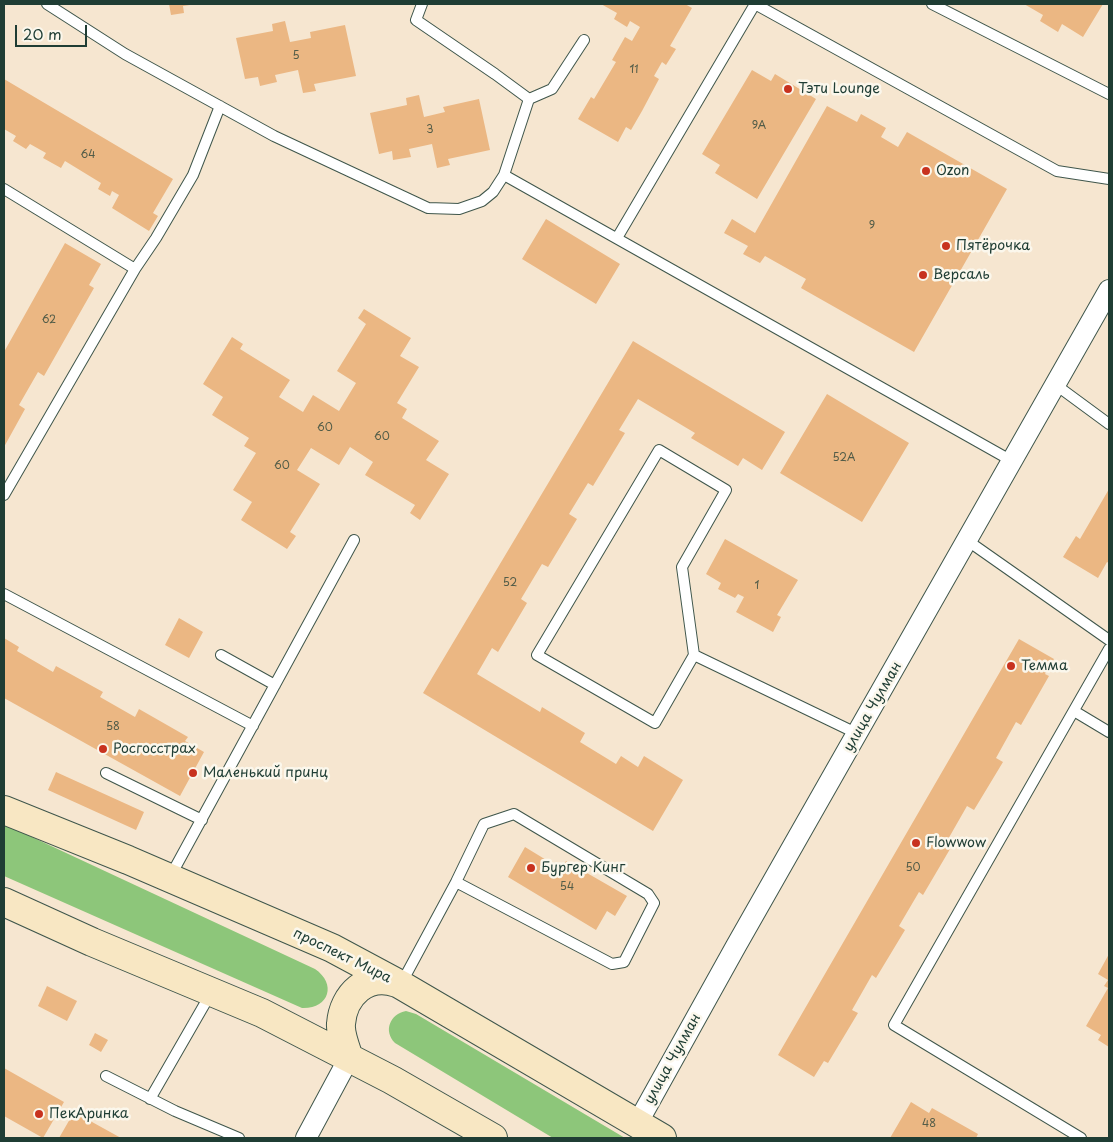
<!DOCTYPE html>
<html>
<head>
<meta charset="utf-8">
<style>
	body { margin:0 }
	#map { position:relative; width:1113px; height:1142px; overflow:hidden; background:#f6e6d0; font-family:"Playpen Sans",sans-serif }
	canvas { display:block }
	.frame { position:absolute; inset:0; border:5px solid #1f3d34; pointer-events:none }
	.scale { position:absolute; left:15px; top:25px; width:72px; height:22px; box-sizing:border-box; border:2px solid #1f3d34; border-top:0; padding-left:6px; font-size:15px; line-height:18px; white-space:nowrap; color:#1f3d34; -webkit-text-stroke:4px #fbf7ec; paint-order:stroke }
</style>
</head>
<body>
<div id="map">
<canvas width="1113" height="1142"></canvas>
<div class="frame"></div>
<div class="scale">20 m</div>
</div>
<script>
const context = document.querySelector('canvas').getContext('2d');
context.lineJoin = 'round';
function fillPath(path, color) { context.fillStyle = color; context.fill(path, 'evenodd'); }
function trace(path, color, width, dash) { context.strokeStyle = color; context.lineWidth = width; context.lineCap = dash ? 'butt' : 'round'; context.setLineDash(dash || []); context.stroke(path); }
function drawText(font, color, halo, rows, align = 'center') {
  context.font = font + ' "Playpen Sans",sans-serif'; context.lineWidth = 5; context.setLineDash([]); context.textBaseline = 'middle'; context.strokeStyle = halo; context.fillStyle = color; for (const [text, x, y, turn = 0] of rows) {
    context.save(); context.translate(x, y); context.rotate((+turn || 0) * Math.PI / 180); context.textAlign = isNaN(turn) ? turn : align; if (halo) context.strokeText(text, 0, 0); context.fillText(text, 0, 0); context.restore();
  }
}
fillPath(new Path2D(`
	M4,824L315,969C337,984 329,1009 302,1008L4,876Z
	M406,1011L416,1014L625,1138H553L395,1043C383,1031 390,1014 406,1011Z`), '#8dc67a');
fillPath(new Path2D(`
	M169,4H190V5L183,6L184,13L171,15Z
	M601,4H685L692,8L670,46L676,49L666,65L662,62L654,76L659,79L642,111L631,130L626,127L618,142L578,119L591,97L594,99L616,62L612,60L625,37L632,41L640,27L630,21L627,27L614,19L617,13Z
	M1024,4H1103L1083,37L1062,24L1058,32L1040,21L1043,15Z
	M285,21L290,42L311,38L310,32L345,25L356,76L314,84L316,91L303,93L298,70L275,75L277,82L260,86L258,77L245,79L236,38L273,31L272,24Z
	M752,70L771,81L775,74L816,99L757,199L715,173L720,165L702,154Z
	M4,79L173,179L153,213L158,216L149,231L112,208L119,195L112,191L110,196L98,189L101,183L65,161L61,168L43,158L46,153L30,144L26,149L13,141L16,136L4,129Z
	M419,95L424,117L445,112L443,107L479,99L490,150L448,159L450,165L437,168L432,144L409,149L411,157L393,160L392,151L379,154L370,113L407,105L406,98Z
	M827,106L857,122L861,114L886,128L881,137L898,147L907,132L1007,189L914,352L801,288L806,279L765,256L760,263L743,254L748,246L724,233L732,219L755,233Z
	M546,219L620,264L596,304L522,259Z
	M65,243L101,264L89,285L94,288L44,376L38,372L19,405L25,409L4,447V352Z
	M364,309L411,338L400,356L419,367L397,403L407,409L402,418L439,441L426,460L449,474L420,520L410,513L415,505L365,475L373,462L350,447L339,465L311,448L297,470L320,484L290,532L296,536L287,549L241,520L252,502L233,490L256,453L244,446L249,438L212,415L223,397L203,384L232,337L243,344L240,349L290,380L279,397L303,412L313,395L339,411L356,383L337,371L366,324L358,318Z
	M633,341L785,432L762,470L743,458L738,466L691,438L695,433L638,399L619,430L625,433L593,486L588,483L569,514L577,519L548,567L542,564L521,599L527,603L498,652L492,648L477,674L540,712L542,707L585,733L580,742L616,764L621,756L638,767L644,756L683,780L653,831L423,693Z
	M827,394L909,443L862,522L780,473Z
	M1109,489V563L1107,562L1098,578L1063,557L1076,536L1080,539Z
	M725,539L798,580L777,615L781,617L773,632L736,612L744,597L738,594L735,598L718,589L721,583L706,574Z
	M179,618L203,632L189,658L165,645Z
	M4,638L19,647L17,651L53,672L56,666L103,692L100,697L135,717L139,709L188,737L185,741L204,752L180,796L4,698Z
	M1019,639L1054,659L1045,674L1049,676L1021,725L1016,722L996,758L1003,762L974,810L967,806L947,841L953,844L923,895L919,892L899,926L905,930L876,978L872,975L852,1010L858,1013L828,1063L824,1061L814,1077L778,1055Z
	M56,772L144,812L136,830L48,790Z
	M525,847L561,869L566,861L627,896L615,916L607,911L596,930L508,877Z
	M1109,954V1047L1098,1040L1101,1035L1086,1026L1108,988L1104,986L1108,980L1098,974Z
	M47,986L77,1001L67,1021L38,1006Z
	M95,1033L108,1040L101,1052L89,1045Z
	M4,1068L64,1102L43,1138L4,1116Z
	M911,1102L929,1113L932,1108L978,1134L976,1138H890Z
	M74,1112L121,1138H59Z`), '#ebb783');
const lane = new Path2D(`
	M47,4L125,54L274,136L428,208L459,209L482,201L493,192L504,175L529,99L495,74L416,20L422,4
	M932,4L1109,94
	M529,99L552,89L584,40
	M504,175L1012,461
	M4,189L135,269L4,495
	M617,238L755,4L1057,171L1109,179
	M135,269L156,238L193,175L220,106
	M1056,385L1109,424
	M968,541L1109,640
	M4,594L253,726
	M221,655L275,685
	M694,655L682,567L726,490L659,450L537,655L655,723L694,655L858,734
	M1074,711L1109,732
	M106,773L202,820
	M170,877L354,540
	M401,984L456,882L484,824L514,814L648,894L654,903L624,962L612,964L456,882
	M106,1076L175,1111L239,1138
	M150,1099L211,993
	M1081,1138L894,1025L1109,649`);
const street = new Path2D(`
	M637,1124L736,946L1109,290
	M306,1138L349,1058`);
const secondary = new Path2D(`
	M4,810L128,860L332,948L401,985L662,1138
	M4,902L92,942L262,1013L392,1080L493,1138
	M349,1058C346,1049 340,1034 341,1024C343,995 367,972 397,983`);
trace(lane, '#3f564b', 12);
trace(street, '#3f564b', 22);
trace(secondary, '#3f564b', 30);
trace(lane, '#fff', 10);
trace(street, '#fff', 20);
trace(secondary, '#f8e7c3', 28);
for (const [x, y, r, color] of [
	[788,89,5,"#c8321e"],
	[926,171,5,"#c8321e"],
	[946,246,5,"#c8321e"],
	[923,275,5,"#c8321e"],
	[1011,666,5,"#c8321e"],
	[103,749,5,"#c8321e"],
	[193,773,5,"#c8321e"],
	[916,843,5,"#c8321e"],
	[531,868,5,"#c8321e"],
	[39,1114,5,"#c8321e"]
]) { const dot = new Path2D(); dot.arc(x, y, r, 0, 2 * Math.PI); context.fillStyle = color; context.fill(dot); trace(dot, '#fbf7ec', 2); }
drawText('11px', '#525c48', null, [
	["5",296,56],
	["11",634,70],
	["9А",759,126],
	["3",430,130],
	["64",88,155],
	["9",872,226],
	["62",49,320],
	["60",325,428],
	["60",382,437],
	["52А",844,458],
	["60",282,466],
	["52",510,583],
	["1",757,586],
	["58",113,727],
	["50",913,868],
	["54",567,887],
	["48",929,1124]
]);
drawText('14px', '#1f3d34', '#fbf7ec', [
	["Тэти Lounge",798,89],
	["Ozon",936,171],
	["Пятёрочка",956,246],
	["Версаль",933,275],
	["Темма",1021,666],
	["Росгосстрах",113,749],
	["Маленький принц",203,773],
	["Flowwow",926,843],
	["Бургер Кинг",541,868],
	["ПекАринка",49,1114]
], 'left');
drawText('14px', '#1f3d34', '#fbf7ec', [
	["улица Чулман",873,707,-60],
	["проспект Мира",342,956,26],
	["улица Чулман",673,1059,-61]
]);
</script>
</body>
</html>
